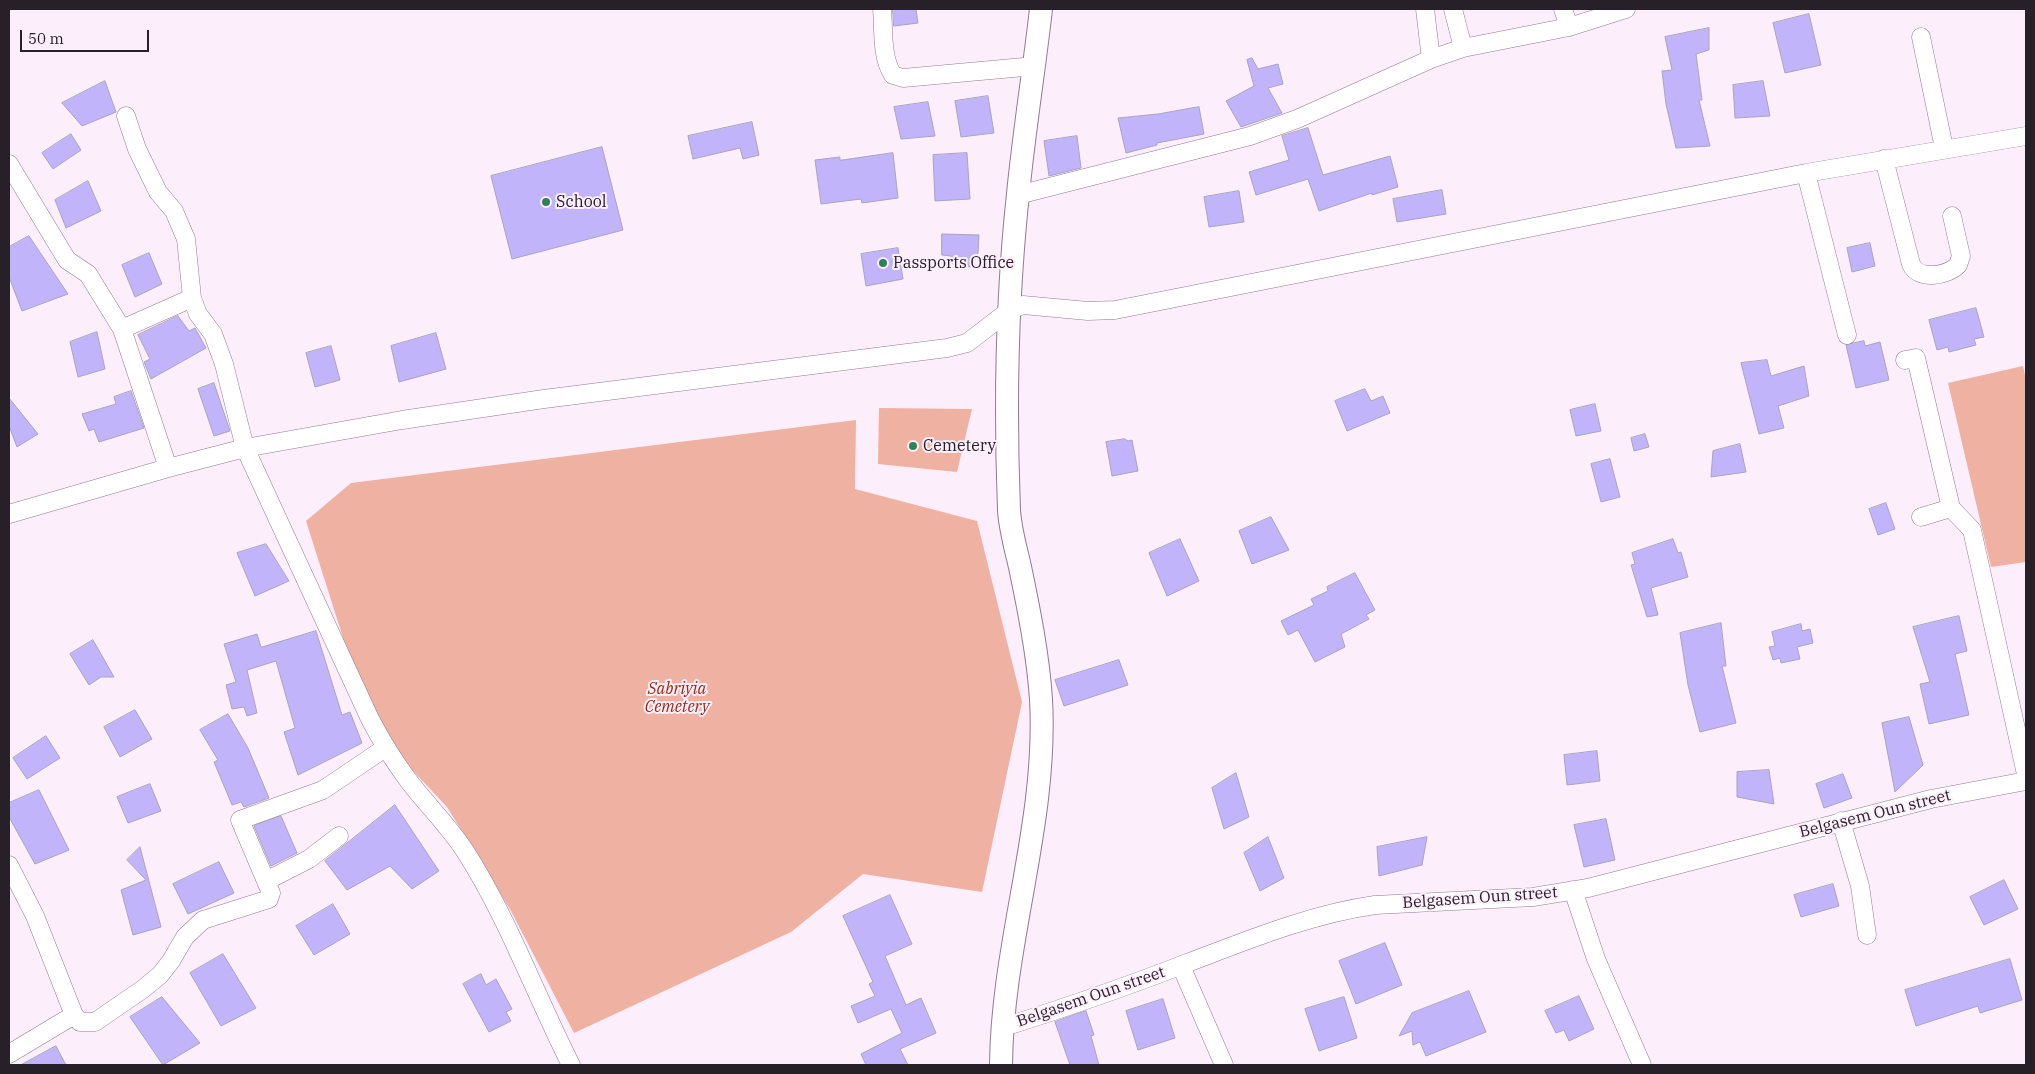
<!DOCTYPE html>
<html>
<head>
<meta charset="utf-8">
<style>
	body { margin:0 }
	#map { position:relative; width:2035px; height:1074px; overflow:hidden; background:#fdeefc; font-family:"IBM Plex Serif",serif }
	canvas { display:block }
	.frame { position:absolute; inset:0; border:10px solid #282028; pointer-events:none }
	.scale { position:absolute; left:20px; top:30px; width:129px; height:22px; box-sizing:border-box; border:2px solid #282028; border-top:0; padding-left:6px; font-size:15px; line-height:18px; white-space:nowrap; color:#282028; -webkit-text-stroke:4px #fdeefc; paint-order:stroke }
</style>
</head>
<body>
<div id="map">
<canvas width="2035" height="1074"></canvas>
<div class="frame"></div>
<div class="scale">50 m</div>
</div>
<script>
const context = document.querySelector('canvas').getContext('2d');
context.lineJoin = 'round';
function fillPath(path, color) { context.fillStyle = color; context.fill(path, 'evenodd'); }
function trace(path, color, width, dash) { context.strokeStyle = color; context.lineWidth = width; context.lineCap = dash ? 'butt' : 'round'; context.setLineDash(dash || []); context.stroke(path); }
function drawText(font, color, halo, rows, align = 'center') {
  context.font = font + ' "IBM Plex Serif",serif'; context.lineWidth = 4; context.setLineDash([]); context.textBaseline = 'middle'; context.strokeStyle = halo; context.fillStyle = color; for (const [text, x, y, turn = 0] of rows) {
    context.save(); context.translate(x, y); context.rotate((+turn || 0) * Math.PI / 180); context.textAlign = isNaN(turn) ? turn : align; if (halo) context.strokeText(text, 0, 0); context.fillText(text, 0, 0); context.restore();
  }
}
fillPath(new Path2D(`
	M2023,366L2026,379V562L1991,567L1948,383Z
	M879,408L972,409L957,472L878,464Z
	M856,420L855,489L977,521L1022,702L982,892L863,874L791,932L574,1033L511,911L447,807L371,726L306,521L351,483Z`), '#eeb1a2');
const building = new Path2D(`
	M893,9H916L918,23L894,26Z
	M1809,14L1821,65L1785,73L1773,23Z
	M1709,28V50L1696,54L1702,100H1699L1710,146L1676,148L1666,104L1662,71L1672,70L1665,37Z
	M1252,58L1258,69L1278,64L1283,84L1268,88L1282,113L1241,127L1226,101L1254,86L1247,60Z
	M105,81L116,112L82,126L62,103Z
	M1763,81L1770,116L1735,118L1733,85Z
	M988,96L994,133L961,137L955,101Z
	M928,102L935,136L901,139L894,107Z
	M1199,107L1204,134L1157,143V145L1126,153L1118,118L1158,114Z
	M752,122L759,155L743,159L740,148L693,159L688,136Z
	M1308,128L1323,175L1390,156L1398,187L1372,195V193L1319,211L1308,179L1256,195L1249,172L1289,160L1282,136Z
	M71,134L81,150L53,169L42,153Z
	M1077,136L1081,168L1049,176L1044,141Z
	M602,147L623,230L512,259L491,176Z
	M893,153L898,198L862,203L861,199L821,204L815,160L840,157V160Z
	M967,153L970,199L935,201L933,155Z
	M88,181L101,211L66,228L55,200Z
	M1442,190L1446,214L1397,222L1393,199Z
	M1239,191L1244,222L1209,227L1204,197Z
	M942,234L979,235L978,253L971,267L953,264L951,256L942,255Z
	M29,236L68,294L22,311L9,277V247Z
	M1870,243L1875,266L1852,272L1847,248Z
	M898,248L903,279L866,286L861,254Z
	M149,253L162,284L135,297L122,265Z
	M1976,308L1984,337L1974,339L1976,345L1949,352L1948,347L1937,350L1929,320Z
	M178,316L189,331L195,328L206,348L151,379L144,362L150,359L138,335Z
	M97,332L105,369L78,377L70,342Z
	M436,333L446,369L399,382L391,346Z
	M1864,341L1865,346L1880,342L1889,380L1856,388L1846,345Z
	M331,346L340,380L315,387L306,353Z
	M1767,360L1771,376L1804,366L1809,396L1778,406L1784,428L1759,434L1741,363Z
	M214,383L230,431L214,436L198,389Z
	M1365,389L1371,401L1383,396L1390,413L1347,431L1335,401Z
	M131,391L144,428L99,442L94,429L89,431L82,414L116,404L114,397Z
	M9,398L38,434L17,447L9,426Z
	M1595,404L1601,431L1576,436L1570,410Z
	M1645,434L1649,447L1634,451L1631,438Z
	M1125,439L1128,441L1132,440L1138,471L1112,476L1106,442Z
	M1740,444L1746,472L1711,477L1713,451Z
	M1610,459L1620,497L1601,502L1591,464Z
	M1886,503L1895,529L1878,535L1869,509Z
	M1271,517L1289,550L1252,564L1239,531Z
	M1180,539L1199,581L1167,596L1149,553Z
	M1673,539L1678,553L1681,552L1688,577L1651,588L1658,615L1647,617L1631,565L1635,564L1632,553Z
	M266,544L289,581L255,596L237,553Z
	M1355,573L1375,610L1366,615L1369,619L1341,634L1345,647L1315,662L1298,630L1288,635L1281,621L1314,605L1311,599L1328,591L1327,587Z
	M1959,616L1967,651L1955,654L1969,715L1929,724L1920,684L1930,682L1913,627Z
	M1721,623L1726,666H1722L1736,723L1700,732L1688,685L1680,633Z
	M1801,624L1802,631L1810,629L1813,643L1797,647L1800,659L1781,663L1780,658L1773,660L1769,647L1775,646L1772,632Z
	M316,631L342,715L350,712L362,743L298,775L284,732L295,728L276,661L247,670L257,713L247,716L244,707L232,709L226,685L236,682L224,644L257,634L261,647Z
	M93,640L114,677H101L89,685L70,654Z
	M1119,660L1128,685L1064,706L1055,680Z
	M135,710L152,739L120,757L104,727Z
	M228,714L248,748L269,798L244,807L241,802L232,805L214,762L218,760L200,730Z
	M1909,717L1923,765L1895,792L1882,723Z
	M46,736L60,758L27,779L13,758Z
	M1597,751L1600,781L1567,785L1564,755Z
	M1769,770L1774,804L1737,797V772Z
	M1236,773L1249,817L1224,829L1212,788Z
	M1843,774L1852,798L1824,808L1816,784Z
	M150,784L161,811L128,823L117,797Z
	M39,790L69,850L35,864L9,817V803Z
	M395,805L439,871L412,889L390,866L347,890L325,861Z
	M281,816L297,853L271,866L254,826Z
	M1606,819L1615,860L1584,867L1574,825Z
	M1268,837L1284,878L1260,891L1244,853Z
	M1427,837L1422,865L1379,876L1377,847Z
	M140,847L161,927L133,935L121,890L146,880L127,860Z
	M219,862L234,893L188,914L173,884Z
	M2004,880L2018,909L1984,925L1970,897Z
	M1833,884L1839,906L1801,917L1794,895Z
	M890,895L912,944L885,956L906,1005L921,998L936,1033L900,1049L908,1065H866L861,1054L902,1033L891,1009L858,1023L851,1006L875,996L869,984L873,982L843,916Z
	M333,904L350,934L314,955L296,926Z
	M1385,943L1402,985L1356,1004L1339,961Z
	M223,954L256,1008L221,1026L190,973Z
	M2010,959L2022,1000L1980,1013L1978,1006L1916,1026L1905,990Z
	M481,974L486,985L496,979L512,1009L506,1012L511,1021L489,1032L463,984Z
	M1469,991L1486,1032L1426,1056L1420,1042L1413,1045L1412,1031L1399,1036L1412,1013Z
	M1579,996L1594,1029L1569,1041L1564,1030L1556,1033L1545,1011Z
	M162,997L200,1043L163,1065L130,1017Z
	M1344,997L1357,1038L1319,1051L1305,1009Z
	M1163,999L1175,1038L1138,1050L1126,1011Z
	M1086,1011L1094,1035L1091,1036L1099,1065H1070L1055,1022Z
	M56,1046L66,1065H21Z`);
fillPath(building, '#c1b4fa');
trace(building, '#a8a3bf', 1);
const minor = new Path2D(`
	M882,9C884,30 881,57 893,75L903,78L1035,66
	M1425,9L1431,59
	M1453,9L1463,48
	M1563,9L1569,27
	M1921,37L1944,148
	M126,116L137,149L158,192L174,211L186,239L192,298
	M1884,159L1911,264C1918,281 1947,276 1958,265L1961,256L1952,216
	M9,164L67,260L88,274L122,329
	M1806,173L1847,335
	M1018,195L1250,136L1297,119L1431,59L1463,48L1569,27L1626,9
	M1905,360L1916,358L1951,508L1921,517
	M168,468L122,329L192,298L198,314L213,334L224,364L245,448L370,719C381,740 393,760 408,780C426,804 448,825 465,851C508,918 535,994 571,1065
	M1951,508L1972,530L2026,774
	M9,514L168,468L245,448L402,420L544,399L947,348L967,343L1010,310L1023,305L1088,311L1115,310L1806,173L2026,136
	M1841,821L1860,886L1867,935
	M9,865L35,916L74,1015L80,1022H95L143,989L160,975L171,961L185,937L203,920L269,899L271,893L240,820L323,790L385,748
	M266,881L309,859L339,836
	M1573,890L1596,959L1642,1065
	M1181,966L1224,1065
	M1001,1028C1064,1008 1126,987 1187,963C1248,940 1311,914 1375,905L1533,897L1588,888L1931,799L2026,781
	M9,1054L74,1015`);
const tertiary = new Path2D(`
	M1001,1065C1002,942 1048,823 1041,699C1038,655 1029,610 1020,567C1016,549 1010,529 1009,510C1005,408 1007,296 1018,194C1024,132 1034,71 1041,9`);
trace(minor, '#907b90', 19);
trace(tertiary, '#907b90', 24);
trace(minor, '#fff', 18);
trace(tertiary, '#fff', 22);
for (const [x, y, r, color] of [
	[546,202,5,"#2f8255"],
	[883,263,5,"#2f8255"],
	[913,446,5,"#2f8255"]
]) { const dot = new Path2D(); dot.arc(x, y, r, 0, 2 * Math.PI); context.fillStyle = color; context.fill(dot); trace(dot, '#fdeefc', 2); }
drawText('16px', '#282028', '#fdeefc', [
	["School",556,202],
	["Passports Office",893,263],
	["Cemetery",923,446]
], 'left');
drawText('italic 16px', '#9a290b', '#fdeefc', [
	["Sabriyia",677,689],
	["Cemetery",677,707]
]);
drawText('16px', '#282028', '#fdeefc', [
	["Belgasem Oun street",1875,814,-14],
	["Belgasem Oun street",1480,898,-4],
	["Belgasem Oun street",1091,997,-19]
]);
</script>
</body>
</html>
